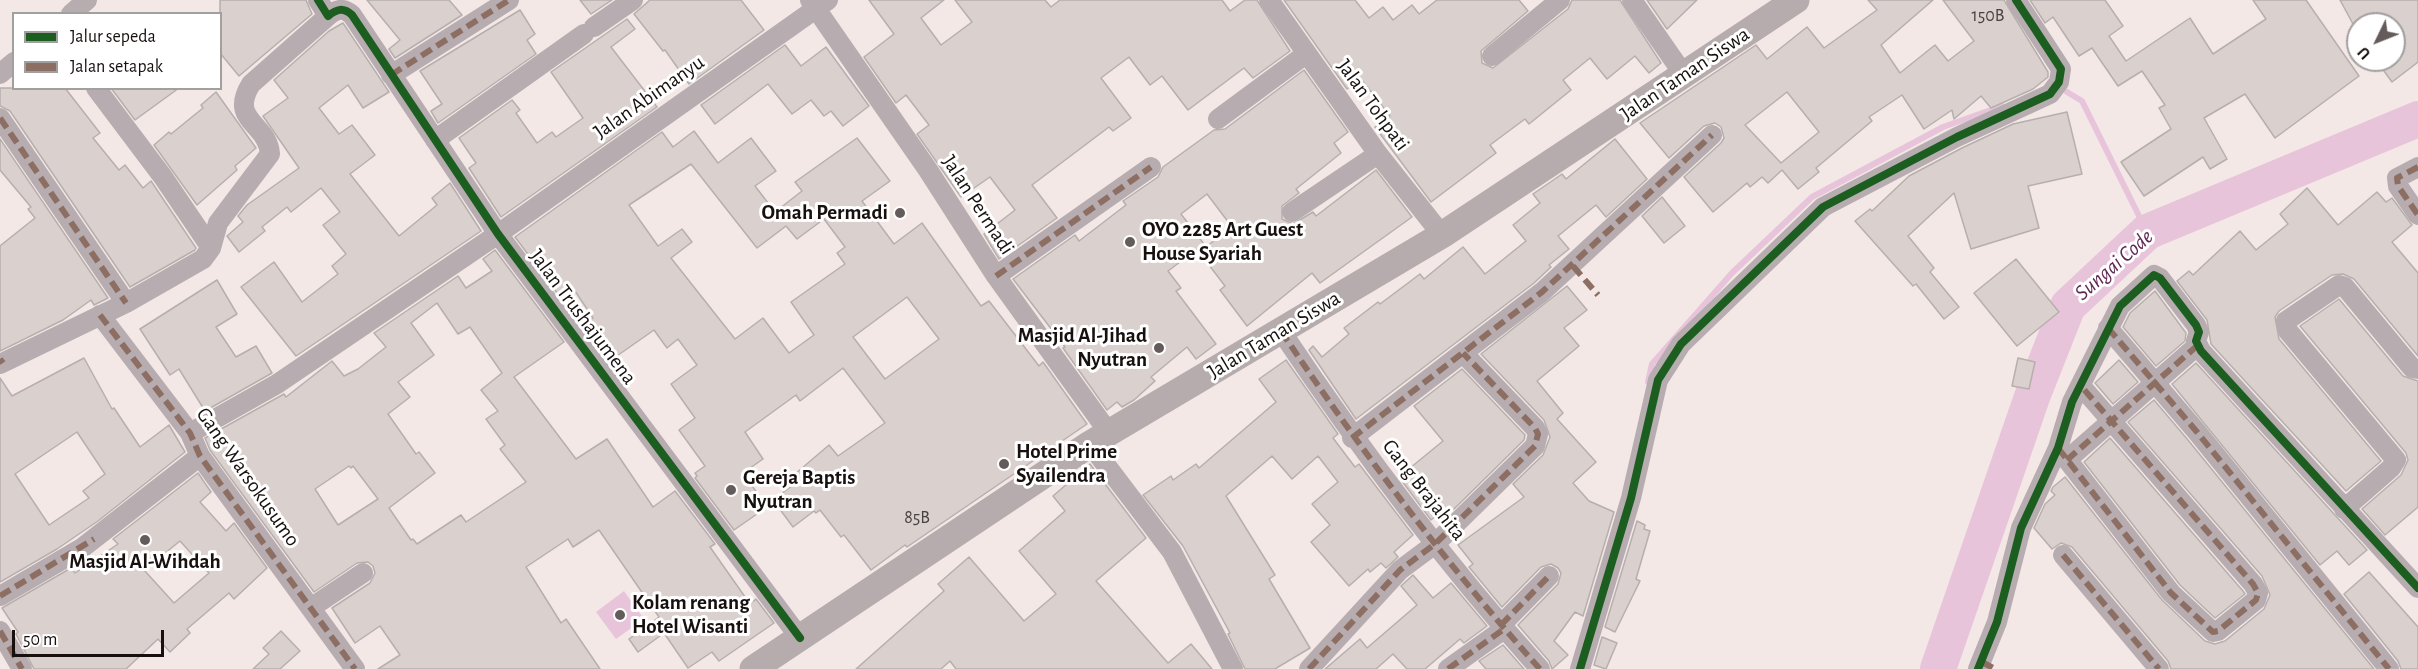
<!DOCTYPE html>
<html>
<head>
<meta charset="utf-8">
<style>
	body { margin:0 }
	#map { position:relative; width:2418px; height:669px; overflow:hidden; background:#f3e8e6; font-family:"Alegreya Sans",sans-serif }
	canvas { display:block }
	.legend { position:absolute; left:12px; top:12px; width:210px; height:78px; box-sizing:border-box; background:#fff; border:2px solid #a29f9f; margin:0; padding:8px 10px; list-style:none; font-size:18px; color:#17100f }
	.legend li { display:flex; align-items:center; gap:12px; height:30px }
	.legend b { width:30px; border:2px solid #a29f9f }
	.north { position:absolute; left:2346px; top:12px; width:60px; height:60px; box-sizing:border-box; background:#fff; border:2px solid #a29f9f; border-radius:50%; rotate:227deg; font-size:16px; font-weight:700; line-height:24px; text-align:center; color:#17100f }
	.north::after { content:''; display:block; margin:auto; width:21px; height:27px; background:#645c5a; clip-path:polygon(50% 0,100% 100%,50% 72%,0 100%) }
	.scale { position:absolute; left:12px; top:630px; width:152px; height:27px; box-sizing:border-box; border:3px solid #17100f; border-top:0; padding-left:8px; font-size:18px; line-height:21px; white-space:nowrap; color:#17100f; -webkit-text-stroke:4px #fff; paint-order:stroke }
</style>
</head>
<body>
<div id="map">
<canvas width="2418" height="669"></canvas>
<ul class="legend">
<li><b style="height:8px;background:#1b5e20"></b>Jalur sepeda</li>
<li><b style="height:8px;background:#8d6e63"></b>Jalan setapak</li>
</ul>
<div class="north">U</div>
<div class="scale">50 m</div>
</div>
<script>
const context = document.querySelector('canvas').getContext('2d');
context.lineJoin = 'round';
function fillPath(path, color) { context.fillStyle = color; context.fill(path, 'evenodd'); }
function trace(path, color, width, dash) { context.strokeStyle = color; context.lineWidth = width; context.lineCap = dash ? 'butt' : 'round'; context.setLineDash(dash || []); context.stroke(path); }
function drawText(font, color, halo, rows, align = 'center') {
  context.font = font + ' "Alegreya Sans",sans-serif'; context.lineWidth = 6; context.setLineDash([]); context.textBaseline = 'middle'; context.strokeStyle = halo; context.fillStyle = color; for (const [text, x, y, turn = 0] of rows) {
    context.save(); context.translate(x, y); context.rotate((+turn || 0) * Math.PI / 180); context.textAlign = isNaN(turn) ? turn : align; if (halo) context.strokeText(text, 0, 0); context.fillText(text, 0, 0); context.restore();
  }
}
fillPath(new Path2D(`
	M624,591L644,619L616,639L596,612Z`), '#e8c4db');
trace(new Path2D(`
	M2067,92L2082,101L2147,232
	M1648,382L1652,364L1732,273L1812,197L1943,127L2002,106`), '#e8c4db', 6);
trace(new Path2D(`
	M1938,669L2032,397L2068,306L2147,232L2418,119`), '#e8c4db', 36);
const building = new Path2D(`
	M220,0H306L312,14L239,76L220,53Z
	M367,0H449L462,15L395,58L389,49L400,40Z
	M580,0H612L591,14Z
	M650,0H741L764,30L689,84L665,50L663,51L634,14Z
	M869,0H944L921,18L941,45L972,22L955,0H1045L1051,7L1060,0H1222L1230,11L1245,0H1257L1290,51L1253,78L1244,68L1188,110L1162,76L1150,85L1129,57L1101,78L1131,118L1113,131L1109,127L1032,185L1057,218L999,259L984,234L1015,210L990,177L961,197L917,134L929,125L906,95L896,103L864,57L894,34Z
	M1284,0H1355L1369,18L1383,7L1393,20L1412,5L1419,14L1437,0H1519L1528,11L1481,51L1482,63L1493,68L1568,9L1572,0H1620L1661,63L1649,73L1635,56L1607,79L1590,58L1563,80L1571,90L1529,124L1525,119L1490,145L1496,153L1431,202L1375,127L1390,116L1361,79L1347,89Z
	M1647,0H1697L1667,29Z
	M1868,0H1933L1881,45L1900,73L1935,45L1948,61L1974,41L1943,0H2004L2048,72V77L2033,89L1991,108L1981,96L1954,119L1952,110L1924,129L1902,95L1869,117L1872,121L1816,168L1819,172L1798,189L1782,170L1768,183L1762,177L1750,187L1747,183L1713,212L1684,177L1721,143L1724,138L1721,127L1715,123L1704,126L1669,158L1640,123L1756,45L1767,59L1807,27L1824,48L1877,10ZM1787,92L1819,132L1781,163L1745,125Z
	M2030,0H2105L2123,26L2109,36L2126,61L2190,18L2213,54L2266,19L2253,0H2306L2359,76L2275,138L2245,94L2204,118L2227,159L2210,169L2203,157L2144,196L2121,162L2171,129L2159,108L2165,105L2142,71L2118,86L2092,48L2079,56L2053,17L2045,23Z
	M2340,0H2418V62L2392,82L2376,60H2394V24H2353Z
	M520,10L535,34L527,40L536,54L438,123L431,111L442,104L420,71Z
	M627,19L635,29L611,47L657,107L501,217L469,168L476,163L459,138L512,100L520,110L516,113L537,143L552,132L556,137L583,118L551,72Z
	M343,23L389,92L363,108L348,85L319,108L339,134L352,125L375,155L350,174L399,236L437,205L432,198L450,183L481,231L296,356L241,287L274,262L302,302L338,274L332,266L346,254L323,225L340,212L321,188L291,212L287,207L262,227L265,231L239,252L227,236L243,222L238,216L247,205L299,168L263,116L288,98L274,80L329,31Z
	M785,45L801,66L826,47L869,106L843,126L831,111L824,116L811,100L792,114L768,84L715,124L701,105Z
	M1304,70L1348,132L1334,143L1341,153L1296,189L1299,193L1282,206V219L1293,224L1313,212L1316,216L1376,170L1412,217L1320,283L1312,273L1247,326L1220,290L1225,286L1199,252L1232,227L1207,194L1181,214L1204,244L1168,271L1181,288L1176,291L1216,344L1196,359L1187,347L1151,377L1155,381L1134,400L1122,407L1117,402L1107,410L1063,348L1065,347L1013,279L1075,235L1079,241L1126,205L1123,201L1158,177L1163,167L1214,130L1225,129Z
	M0,88H65L100,133L93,138L119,170L125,165L143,188L151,181L196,248L195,250L130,287L10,111L0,106Z
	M111,88H179L135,120Z
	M216,92L256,148L235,166L237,170L197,205L154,145L169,132L171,134L203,108L201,105Z
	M2067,112L2082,174L2028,186L2039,228L1971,249L1954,193L1908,236L1934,268L1930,272L1959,307L1944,319L1916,284L1913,286L1855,221L1870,209L1872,211L1909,176L1962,148L2013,124Z
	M694,131L718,163L751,138L776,171L755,186L775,212L802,191L795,182L857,138L890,181L862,201L894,244L922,223L981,306L989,301L1039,366L1043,362L1087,424L907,547L905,545L871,570L844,535L841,537L820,510L816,513L814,511L793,527L773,500L793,485L788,480L829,445L838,456L885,423L843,368L800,401L796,395L745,432L763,459L743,473L767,507L734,530L695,478L697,476L695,473L705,466L679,430L695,418L671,384L697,365L678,339L667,348L654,330L614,358L604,343L598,347L582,326L593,318L573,288L560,297L515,237L662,132L673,147ZM691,164L757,248L786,226L797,239L824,219L845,247L837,253L845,264L791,302L814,335L789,353L763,318L735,339L671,258L692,242L682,229L658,246L629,205ZM907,297L939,339L885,379L853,337Z
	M0,139L108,298L94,305L91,300L63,320L0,351V246L35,218L28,209L31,207L0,170Z
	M1615,139L1647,179L1606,217L1596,205L1558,236L1569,249L1549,265L1551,267L1534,283L1356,419L1309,350L1313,346L1322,357L1349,334L1344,328L1378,302L1380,304L1420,274L1424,279L1463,247L1485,274L1526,241L1513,225L1540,203L1533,194L1562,174L1566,179Z
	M2307,188L2338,225L2377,192L2386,202L2392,198L2412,225L2392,242L2418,273V356L2354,279L2343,274L2332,275L2279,311L2275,317L2279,339L2381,461L2346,491L2211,344L2207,320L2177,281L2189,271L2193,275L2240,231L2256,250L2288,224L2280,214Z
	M1662,197L1685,226L1664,243L1642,216Z
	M495,250L564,342L514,377L576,459L607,439L653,507L675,491L715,544L710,547L750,604L756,599L774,623L719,661L712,652L688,668L664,633L638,652L629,639L659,617L599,530L573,547L568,539L526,567L561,623L566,619L600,669H378L400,655L380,626L355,643L332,608L370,583L375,573L373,566L368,562L357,563L314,592L210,450L205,438L284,394L286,397L332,361L344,376L358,369L386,347L374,333L458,276L466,288L492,271L483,259ZM437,303L458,334L470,327L502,373L481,390L498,411L486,419L505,445L500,449L526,482L466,522L461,515L417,544L413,539L411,540L389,508L435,473L419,452L416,454L388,414L410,397L398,382L434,355L411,323ZM349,466L351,468L353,466L378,499L338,525L315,489Z
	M2016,259L2059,312L2017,346L1974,293Z
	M217,280L237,314L216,327L236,357L256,346L272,373L205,411L179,369L170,375L140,329Z
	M1567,286L1587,310L1564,328L1579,346L1537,381L1563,413L1557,419L1596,462L1573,483L1589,501L1614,512L1583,616L1575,612L1554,641L1568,655L1552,669L1549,661L1518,625L1558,584L1561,573L1558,568L1551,564L1541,567L1502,607L1469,567L1473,564L1458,545L1524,497L1513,484L1543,455L1550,437L1544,420L1481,354Z
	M2155,291L2186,333L2185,341L2156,366L2123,327L2130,313Z
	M2339,299L2403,376L2418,381V507L2385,535L2362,509L2401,475L2408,460L2406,453L2300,326Z
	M84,358L112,409L114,408L140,447L169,425L185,452L98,521L57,549L0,582V378L12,396ZM77,432L105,474L83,491L89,498L49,525L15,474Z
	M2018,358L2035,362L2029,389L2012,386Z
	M1286,360L1338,434L1333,438L1355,467L1359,464L1413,535L1394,552L1398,557L1386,568L1381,563L1370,572L1368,569L1349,586L1311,542L1330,525L1312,504L1338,482L1318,456L1292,479L1272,456L1226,496L1275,575L1269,579L1310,648L1275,669H1245L1228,634L1230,633L1183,546L1143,495L1171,476L1173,480L1196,464L1199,468L1276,402L1259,379Z
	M2119,360L2138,382L2113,404L2095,383Z
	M2196,363L2367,550L2349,565L2337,551L2320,565L2172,384Z
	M1462,369L1525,435L1524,440L1454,509L1442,519L1438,514L1431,520L1399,477L1443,441L1414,406Z
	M2154,400L2188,440L2374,669H2171L2168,661L2072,547L2061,543L2052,549L2034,528L2045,504L2055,495L2051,491L2053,487L2065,477L2162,600L2205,641L2215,644L2225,641L2264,609L2270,595L2262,576L2128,422Z
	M2110,438L2243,591L2245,594L2215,618L2180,585L2084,462Z
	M1090,464L1146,538L1096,581L1168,663L1191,644L1212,669H956L950,661L941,669H856L944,591L938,584L969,557L1024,621L1056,594L1019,551L1065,511L1053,496Z
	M198,473L211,492L200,502L226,531L234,523L267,568L234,599L229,593L187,629L190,633L170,652L158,639L126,669H34L16,634L18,632L2,608L71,568L75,573L118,544L113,539ZM180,541L209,573L174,603L144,570Z
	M1637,521L1645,525L1644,529L1650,531L1636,579L1640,581L1615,632L1605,627Z
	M2369,572L2418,627V669H2401L2398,661L2344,594Z
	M1413,575L1433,598L1451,583L1487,626L1464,643L1460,639L1425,669H1407L1393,654L1376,669H1325L1360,639L1367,648L1417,605L1401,586Z
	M281,631L300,651L280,669H253L269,654L263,648Z
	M1602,637L1617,643L1606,669L1594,665Z
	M1503,645L1524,669H1486L1479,661Z`);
fillPath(building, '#dad1ce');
trace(building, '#b7afad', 1.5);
trace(new Path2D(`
	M318,0L328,16C337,9 343,7 352,15L498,234L800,638
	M810,0L928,170L996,276L1109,433
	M1269,0L1378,154L1442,235
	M1632,0L1684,75
	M71,14L87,0
	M594,27L633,0
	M1492,56L1560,0
	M0,74L14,62
	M391,75L509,0
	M96,88L163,177L211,248
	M0,118L126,303
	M1218,119L1306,54
	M435,140L584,34
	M2418,167L2397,178L2398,186L2418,215
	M1292,212L1378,154
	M996,276L1151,167
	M100,315L190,433L200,456L355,669
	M2108,328L2197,432L2389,669
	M1281,331C1360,449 1445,563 1540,669
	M0,364L126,303L203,259L211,248L218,223L270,154C268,123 228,121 251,84L328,16
	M190,433L277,384L498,234L828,0
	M1352,438L1542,292L1712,135
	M1090,444L1172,552L1233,669
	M2058,448L2171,593L2213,632L2218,631L2256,600L2258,593L2253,584L2081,386
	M2067,460L2198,345
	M2344,509L2391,468L2396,460L2288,331L2286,321L2339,285L2345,287L2412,368L2418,369
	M2063,555L2159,669
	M0,596L82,548L200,456
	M312,607L363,573
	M1501,625L1549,576
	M0,631L22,669
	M1309,669L1400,570L1435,544L1535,446L1538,434L1535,428L1463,353
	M1448,669L1504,629
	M1580,669L1631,498L1658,380L1681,344L1823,207L1957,137L2050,94L2059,82L2061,69L2016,0
	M1978,669L1997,622L2021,528L2058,448L2072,402L2120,306L2154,275L2160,278L2196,325L2199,332L2196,341L2201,351L2418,588`), '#b7acaf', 20);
trace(new Path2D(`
	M753,669L1090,444L1442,235L1796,0`), '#b7acad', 27);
trace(new Path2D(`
	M391,75L509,0
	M0,118L126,303
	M2418,167L2397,178L2398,186L2418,215
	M1573,266L1598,295
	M996,276L1151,167
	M100,315L190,433L200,456L355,669
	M2108,328L2197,432L2389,669
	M1281,331C1360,449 1445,563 1540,669
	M0,359L3,363
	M1352,438L1542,292L1712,135
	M2058,448L2171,593L2213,632L2218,631L2256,600L2258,593L2253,584L2081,386
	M2067,460L2198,345
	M2063,555L2159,669
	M0,596L94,539
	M1501,625L1549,576
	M0,631L22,669
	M1982,662L1995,669
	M1309,669L1400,570L1435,544L1535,446L1538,434L1535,428L1463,353
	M1448,669L1504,629`), '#8d6e63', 6, [12, 6]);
trace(new Path2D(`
	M318,0L328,16C337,9 343,7 352,15L498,234L800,638
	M1580,669L1631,498L1658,380L1681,344L1823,207L1957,137L2050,94L2059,82L2061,69L2016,0
	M1978,669L1997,622L2021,528L2058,448L2072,402L2120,306L2154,275L2160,278L2196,325L2199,332L2196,341L2201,351L2418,588`), '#1b5e20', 8);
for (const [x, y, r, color] of [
	[900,213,6,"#645c5a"],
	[1130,242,6,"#645c5a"],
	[1159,348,6,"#645c5a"],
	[1004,464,6,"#645c5a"],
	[731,490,6,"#645c5a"],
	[145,540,6,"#645c5a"],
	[620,615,6,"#645c5a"]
]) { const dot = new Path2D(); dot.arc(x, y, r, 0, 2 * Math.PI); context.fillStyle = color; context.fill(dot); trace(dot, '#fff', 2); }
drawText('18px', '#494140', null, [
	["150B",1988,16],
	["85B",917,518]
]);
drawText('21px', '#17100f', '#fff', [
	["Jalan Taman Siswa",1685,74,-34],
	["Jalan Abimanyu",649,97,-35],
	["Jalan Tohpati",1373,105,54],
	["Jalan Permadi",978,205,57],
	["Jalan Trushajumena",583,317,53],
	["Jalan Taman Siswa",1274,335,-31],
	["Gang Warsokusumo",248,477,55],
	["Gang Brajahita",1424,490,52]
]);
drawText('bold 21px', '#17100f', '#fff', [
	["Omah Permadi",888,213,"right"],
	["OYO 2285 Art Guest",1142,230],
	["House Syariah",1142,254],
	["Masjid Al-Jihad",1147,336,"right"],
	["Nyutran",1147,360,"right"],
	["Hotel Prime",1016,452],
	["Syailendra",1016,476],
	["Gereja Baptis",743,478],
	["Nyutran",743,502],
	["Masjid Al-Wihdah",145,562,"center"],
	["Kolam renang",632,603],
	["Hotel Wisanti",632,627]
], 'left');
drawText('italic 22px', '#612953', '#fff', [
	["Sungai Code",2114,265,-41]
]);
</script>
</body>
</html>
